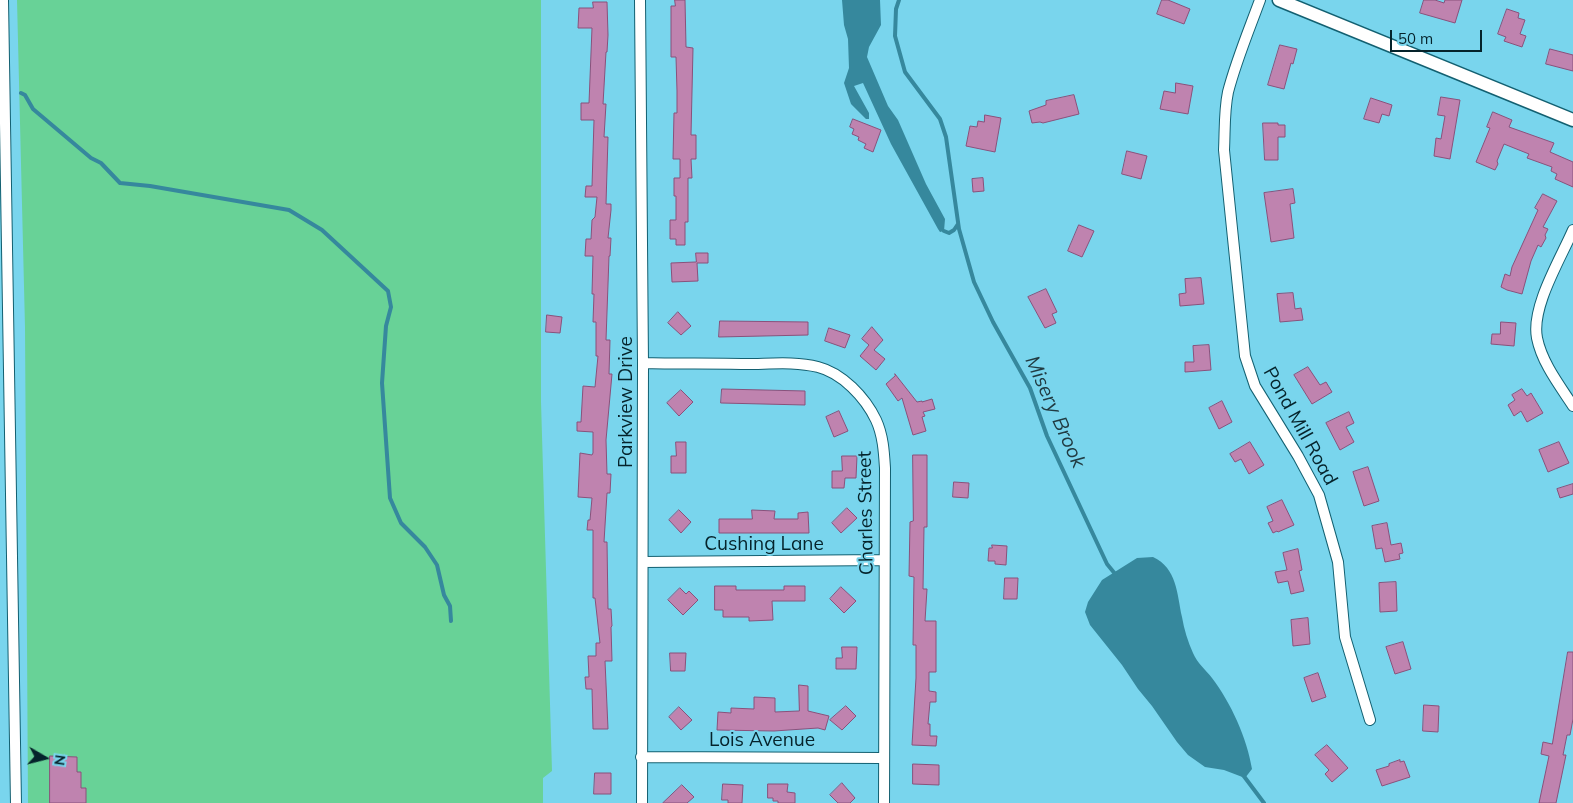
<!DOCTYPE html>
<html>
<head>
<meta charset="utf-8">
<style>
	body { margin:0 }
	#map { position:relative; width:1573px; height:803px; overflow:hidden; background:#79d5ed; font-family:Mulish,sans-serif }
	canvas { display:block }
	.north { position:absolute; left:20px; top:733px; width:50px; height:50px; -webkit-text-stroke:4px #79d5ed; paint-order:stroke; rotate:98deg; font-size:14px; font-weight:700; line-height:20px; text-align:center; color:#05232b }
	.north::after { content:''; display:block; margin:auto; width:18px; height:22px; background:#05232b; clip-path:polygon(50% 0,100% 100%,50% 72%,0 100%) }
	.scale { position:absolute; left:1390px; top:30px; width:92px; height:22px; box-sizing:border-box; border:2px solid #05232b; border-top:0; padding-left:6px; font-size:15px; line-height:18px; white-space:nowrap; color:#05232b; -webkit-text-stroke:4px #79d5ed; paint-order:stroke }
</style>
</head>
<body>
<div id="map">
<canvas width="1573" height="803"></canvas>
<div class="north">N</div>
<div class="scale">50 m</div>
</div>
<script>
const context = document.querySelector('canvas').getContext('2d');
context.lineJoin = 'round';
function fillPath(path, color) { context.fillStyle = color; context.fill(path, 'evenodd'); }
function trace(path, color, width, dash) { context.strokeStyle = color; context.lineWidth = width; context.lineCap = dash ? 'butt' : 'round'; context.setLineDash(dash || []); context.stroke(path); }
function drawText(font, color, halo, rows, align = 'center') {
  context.font = font + ' Mulish,sans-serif'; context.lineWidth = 4; context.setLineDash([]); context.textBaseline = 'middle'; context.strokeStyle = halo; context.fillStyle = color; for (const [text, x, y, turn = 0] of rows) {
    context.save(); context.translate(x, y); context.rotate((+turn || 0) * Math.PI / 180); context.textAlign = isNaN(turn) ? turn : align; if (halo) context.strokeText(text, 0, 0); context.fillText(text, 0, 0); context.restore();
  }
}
fillPath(new Path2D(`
	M17,0H541V402L552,771L543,778V803H28L25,327Z`), '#68d297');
fillPath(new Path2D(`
	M842,0H880L881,25L869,47L867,57L888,106L898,120L926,184L945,219L944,231L940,232L938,229L891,144L863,83L854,86L869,113V119H866L851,104L844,83L849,68L848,39L844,25Z
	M1153,557C1177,568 1177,594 1182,617C1184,629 1188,642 1193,653C1197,663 1206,670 1212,678C1231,703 1247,738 1252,769L1245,778L1224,770L1205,767L1188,755L1177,742L1152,706L1138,689L1122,665L1090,625L1085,612L1088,602L1102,580L1137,558Z`), '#36889d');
trace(new Path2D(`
	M899,0L896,9L895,36L905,72L940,119L946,137L959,229L974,282L993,322L1030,388L1047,436L1107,564L1116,575
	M21,93L25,95L33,109L91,158L101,163L120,183L150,186L289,210L322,230L388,291L391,307L386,326L382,383L390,498L401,523L425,547L437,565L444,595L450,606L451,621
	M944,231L949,233L954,230L958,224
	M1243,775L1264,803`), '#36889d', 4);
const building = new Path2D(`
	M675,0H685L686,47L693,48L691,135H696V159H691L692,178H688V222H685V245H676V239H670V220H676V196H674V178H680V159H673L674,113H677V91L676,57H671V6H675Z
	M1162,0H1168L1190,9L1184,24L1157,14Z
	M1424,0H1435L1444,3L1445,0H1462L1455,23L1420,13Z
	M593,2H607L608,35L607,52H606L603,104H606L604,137H608L606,204H611V210L608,238H611L610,256H609L606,340H610L609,374H612L606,440L607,474H611L610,493H607L604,542H607L608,609H611L612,626L611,627L612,661H605L608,729H593L592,689H586L585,677H589L588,656H596V643H600L595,598H593V530H587L588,520H590L592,498L578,497L580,453L592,455L593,453V432L577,431V422H581L583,386L595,387L598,356H596V322H593L594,294H592L593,256H585L586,239H591L592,220L595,217L597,197H585L586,186H592L594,120H581V103H589L592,28H578L579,8H593Z
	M1507,9L1519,13L1518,18L1525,20L1520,34L1526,36L1522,47L1504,41L1506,37L1498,34Z
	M1280,45L1297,49L1293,64L1291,63L1284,89L1268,85Z
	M1550,49L1573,55V71L1546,64Z
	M1176,83L1193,86L1188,114L1160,109L1164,91L1175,93Z
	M1074,95L1079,114L1043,123L1040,122L1032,123L1029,111L1046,105V101Z
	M1441,97L1460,100L1450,159L1434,156L1436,138L1441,139L1445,116L1438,115Z
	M1371,98L1392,105L1389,116L1382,114L1379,123L1364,119Z
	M1493,112L1512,120L1509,127L1554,143L1550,152L1573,162V187L1555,179L1557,174L1551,171L1552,167L1527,158L1529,154L1504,144L1497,161L1498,164L1495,170L1476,162L1490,128L1487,127Z
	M985,115L1001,118L995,152L966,146L970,126L977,127L978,121L984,122Z
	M853,119L881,130L873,152L864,148L866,144L858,140L859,137L852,134L854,129L850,127Z
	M1263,123H1278V125H1285V137H1278V160H1265Z
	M1127,151L1147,156L1141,179L1122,174Z
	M983,178L984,191L973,192L972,179Z
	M1293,189L1295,203L1290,204L1294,238L1271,242L1264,193Z
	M1543,194L1557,201L1543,227L1548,229L1545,235L1546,238L1541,247L1538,245L1531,261L1522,294L1507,290L1501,287L1505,274L1510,276L1512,267L1538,210L1535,208Z
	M1079,225L1094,231L1082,257L1068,251Z
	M696,253H708V263H697L698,281L672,282L671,263L696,262Z
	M1201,278L1204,304L1180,306L1179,294L1186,293L1185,279Z
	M1046,289L1057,312L1052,314L1056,323L1045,328L1028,297Z
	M1293,293L1295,309L1301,308L1303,320L1280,322L1277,294Z
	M678,312L691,326L681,335L668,323Z
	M547,315L562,317L560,333L546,332Z
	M720,321L808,322V335L719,337Z
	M1501,322L1516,323L1514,346L1491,344L1492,334H1500Z
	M872,327L883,340L874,350L885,359L876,370L860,356L869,345L862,339Z
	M829,328L850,335L845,348L825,341Z
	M1209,345L1211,370L1185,372V362H1194L1193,346Z
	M1308,367L1320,385L1326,382L1332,392L1312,404L1294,375Z
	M895,374L917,402L922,401V402L932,399L935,409L923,412L925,416L922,417L926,431L913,435L902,398L898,401L886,384L895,376Z
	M722,389L805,391V405L721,403Z
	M1522,389L1527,396L1531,393L1543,413L1527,422L1521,411L1514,416L1508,405L1515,400L1512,395Z
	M681,390L693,402L679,416L667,403Z
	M1222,401L1232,422L1219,429L1209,408Z
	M839,411L848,431L834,437L826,417Z
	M1349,412L1354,423L1346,427L1354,442L1340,450L1326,423Z
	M676,442H686V473H671V456H676Z
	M1250,442L1264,465L1249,474L1241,459L1235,462L1230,454Z
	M1559,442L1569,463L1548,472L1539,450Z
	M913,455H927V527H924L923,589H927L925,621H936V672H929V691L936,692V702H930L928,724H930V736H937L936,746L912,745L916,678V645H913L914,577L909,576L910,522L913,521Z
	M842,456H857L856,478H845L844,488H832V471H842Z
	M1368,467L1379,501L1364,506L1353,472Z
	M954,482L969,483L968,498L953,497Z
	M1573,484V494L1560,498L1557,489Z
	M1282,500L1294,525L1278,532L1277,531L1273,533L1268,523L1273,521L1267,507Z
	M847,508L857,518L841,533L832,523Z
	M679,510L691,522L681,533L669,520Z
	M752,510L775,511L774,519H798V513L808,512L809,533H719V519H752Z
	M1387,523L1391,545L1401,543L1403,553L1399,554L1400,559L1385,562L1382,548L1376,549L1372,526Z
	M992,545L1007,546L1006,565L995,564V561H988L989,548H992Z
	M1298,549L1302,570L1299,571L1304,591L1291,594L1288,581L1278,583L1275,572L1287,570L1283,553Z
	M1005,578H1018L1017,599H1004Z
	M1396,582L1397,611L1380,612L1379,583Z
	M715,586H736V590H784V586H805V601H772L773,620L749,621V617H723V610H715Z
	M841,587L856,601L844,613L830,599Z
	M680,588L686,594L689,591L698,600L683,615L668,600Z
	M1308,618L1310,644L1293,646L1291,620Z
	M1403,642L1411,669L1395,674L1386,647Z
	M842,647H857L856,669H836V658H842Z
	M1568,652H1573V719L1570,735H1567L1563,755H1566L1556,803H1539L1549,756L1541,754L1543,742L1552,744Z
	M670,653H686L685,671H671Z
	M1318,673L1326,697L1312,702L1304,678Z
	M799,685L808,686V711L829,716L825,730L818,728L774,731L717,730L718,712L731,713V708L754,709V697L775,698V712L799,711Z
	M1424,705L1439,706L1438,732L1423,731Z
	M846,706L856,716L842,730L830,720Z
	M679,707L692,720L681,730L669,717Z
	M1327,745L1348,768L1332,782L1325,774L1329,770L1315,755Z
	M50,756L77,757V772H81V788H86V803H50Z
	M1400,760V762L1404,761L1410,777L1382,786L1376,770L1389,766V764Z
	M913,764L939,765V785L913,784Z
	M595,773H611V794H594Z
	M842,783L855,798L850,803H838L830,795Z
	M723,784L743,785L742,803H728V800H722Z
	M768,784H788L787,792L795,793V803H778V801H773V798H768Z
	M682,785L694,797L687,803H663Z`);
fillPath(building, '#bf83af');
trace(building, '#89517b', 1);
const minor = new Path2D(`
	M3,0L16,803
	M640,0L643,363L642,803
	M1260,0C1249,30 1236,61 1228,92C1224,111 1225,131 1224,150L1245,356L1255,386L1298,456L1319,495L1338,562L1345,637L1370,720
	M1573,230C1560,260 1531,307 1537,338C1542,363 1560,386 1573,406
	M643,363C677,364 712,363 746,364C769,364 795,361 818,367C842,373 865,397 876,420C883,435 884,452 885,468L884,803
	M643,562L884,560
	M641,757L883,758`);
const tertiary = new Path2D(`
	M1279,0L1573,120`);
trace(minor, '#136071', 12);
trace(tertiary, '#136071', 15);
trace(minor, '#fff', 10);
trace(tertiary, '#fff', 12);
drawText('19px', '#05232b', '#79d5ed', [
	["Parkview Drive",626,402,-90],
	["Pond Mill Road",1300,426,61],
	["Charles Street",866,513,-91],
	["Cushing Lane",764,544],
	["Lois Avenue",762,740]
]);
drawText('italic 20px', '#213b42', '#79d5ed', [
	["Misery Brook",1055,412,66]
]);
</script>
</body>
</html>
